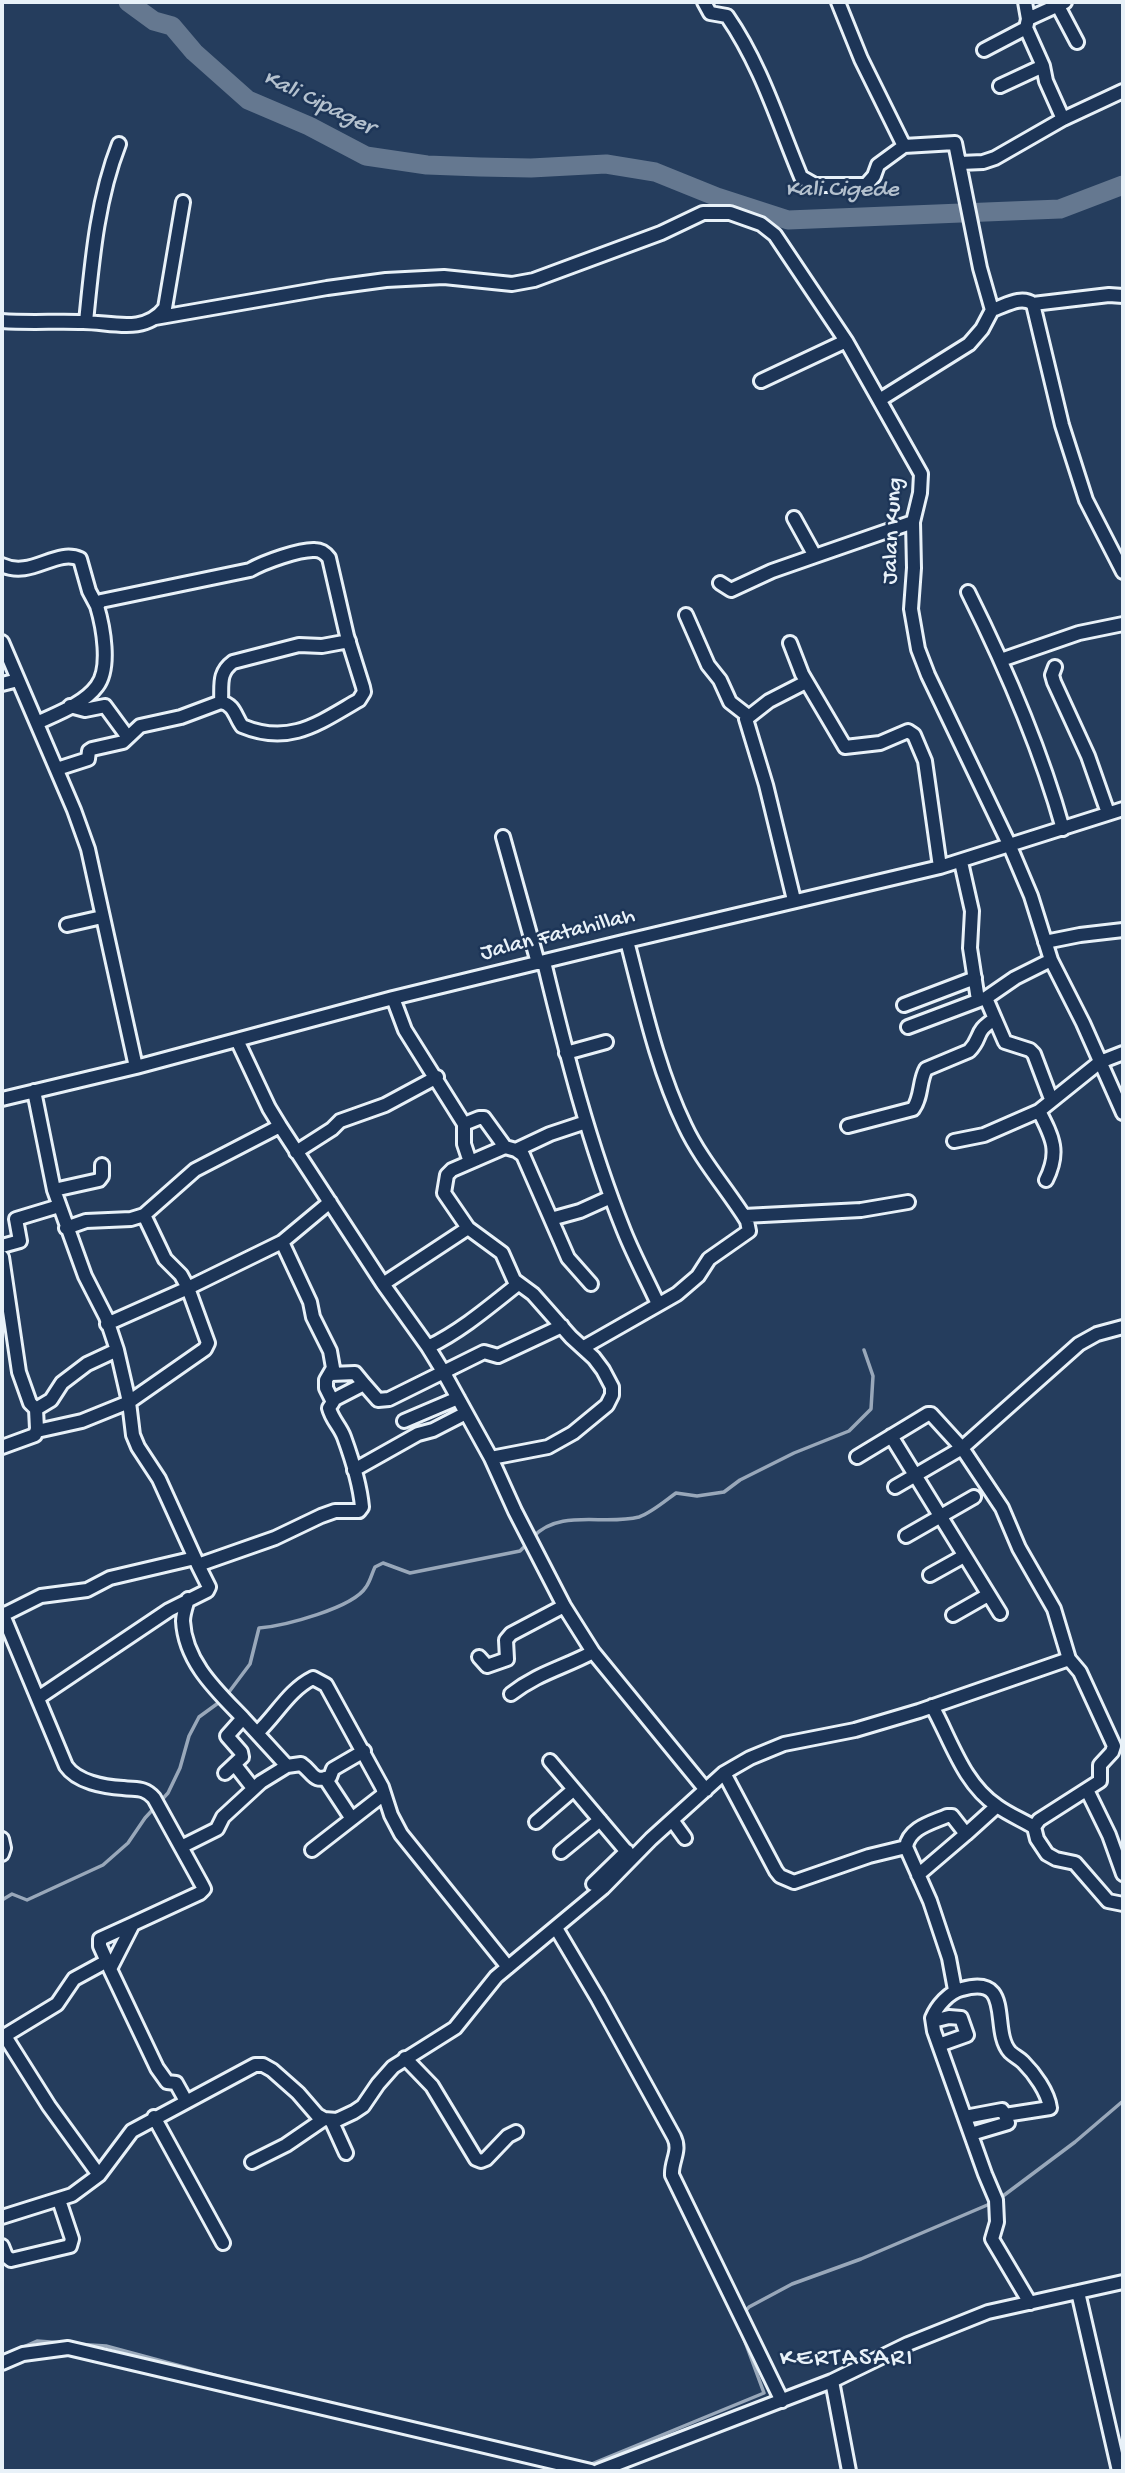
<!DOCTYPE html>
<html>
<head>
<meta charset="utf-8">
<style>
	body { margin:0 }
	#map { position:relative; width:1125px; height:2473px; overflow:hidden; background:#253d5d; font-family:"Gochi Hand",sans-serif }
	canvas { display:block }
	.frame { position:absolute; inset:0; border:4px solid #e8f1f8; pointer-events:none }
</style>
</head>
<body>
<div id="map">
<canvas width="1125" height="2473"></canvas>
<div class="frame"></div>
</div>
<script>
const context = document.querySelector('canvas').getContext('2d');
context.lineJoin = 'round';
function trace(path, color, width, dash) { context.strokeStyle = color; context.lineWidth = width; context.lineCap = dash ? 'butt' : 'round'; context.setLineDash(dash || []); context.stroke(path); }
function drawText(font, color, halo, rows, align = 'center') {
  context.font = font + ' "Gochi Hand",sans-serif'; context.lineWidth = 5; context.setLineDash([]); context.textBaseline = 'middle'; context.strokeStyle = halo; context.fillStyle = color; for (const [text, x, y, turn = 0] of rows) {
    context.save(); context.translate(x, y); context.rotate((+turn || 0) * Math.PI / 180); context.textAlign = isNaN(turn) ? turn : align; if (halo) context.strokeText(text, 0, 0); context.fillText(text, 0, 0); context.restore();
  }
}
trace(new Path2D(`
	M533,1537C560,1508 604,1526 639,1517C651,1513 665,1501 676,1493L697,1496L724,1492L740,1480L794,1453L849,1431L871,1409L873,1376L864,1350
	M226,1696L250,1664L259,1628C284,1626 353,1608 366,1587C370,1582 372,1573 375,1567L383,1563L410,1573L520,1551L528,1543
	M2,1900L12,1894L27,1900L103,1865L128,1843L145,1818L168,1793L180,1768L189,1736L199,1717L221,1701
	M999,2199L1075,2142L1123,2101
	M744,2313L749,2307L792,2284L861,2259L992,2203
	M75,2344L106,2346L251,2385
	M5,2355L37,2341L64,2343
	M398,2419L527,2450
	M589,2465L764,2393L740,2328`), '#99a8ba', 3.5);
trace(new Path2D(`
	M128,2L154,21L172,26L194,52L248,100L309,126L366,156L427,165L480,167L531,168L606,164L655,172L717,197L788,220L1060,209L1123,185`), '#657890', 19);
const minor = new Path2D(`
	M704,2L710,13L727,16C761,65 778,122 801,177L815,185H866L874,176L878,165L904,146L955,143L980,268L992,310L982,329L969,344L881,399
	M838,2L861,59L904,146
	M1025,2L1028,19
	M1058,6L1077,42
	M1026,28L1043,66L1046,81L1063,119
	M984,50L1026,28L1028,19L1065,2
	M1000,86L1043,66
	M960,163L983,162L995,158L1063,119L1123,91
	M1033,304L1109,295L1123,296
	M992,310C1005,306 1021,295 1033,304L1062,425L1086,500L1123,572
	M155,318L327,288L386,280L444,277L512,284L534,280L661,233L703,213H730L761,224L775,235L846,341L921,474L920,493L913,522L914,568L911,609L918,649L928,675L1009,844L1031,896L1051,960L1083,1023L1123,1113
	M2,321C29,323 56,321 83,322C111,322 144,335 165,308L183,202
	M86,322C92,262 97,200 119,144
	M761,381L846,341
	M794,518L815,556L913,522
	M2,565C31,579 56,548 80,559L89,591L97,606
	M720,583L731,590L772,571L815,556
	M968,592C1006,668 1040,747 1063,829
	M686,615L708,665L720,680L730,702L748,716
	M2,642L74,810L88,849L136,1067
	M790,643L802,674L845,747L880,743L908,731L914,735L925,761L940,867
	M1001,660L1079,633L1123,624
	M1055,667L1052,675L1054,682L1088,756L1108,813
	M2,684L18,680
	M221,702C222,685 218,673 233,662L299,645L322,646L349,641
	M70,706L85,710L105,706L127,736
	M37,723C56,714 84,704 97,686C111,668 103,626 97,606L101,601L250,570C264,562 300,549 315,550C322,550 326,554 329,558L347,636L363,687L364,692L359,700C319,723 290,746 242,726C235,717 235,705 221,702L181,717L140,726L123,742L92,749L89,751L88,759L57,769
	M503,837L538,963
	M961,862L972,911L970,948L978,1000
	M794,900L766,785L746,719L769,701L806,682
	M67,925L102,917
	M1045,942L1080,935L1123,930
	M544,962C566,1053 589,1144 624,1231C634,1256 647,1280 658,1304
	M393,998L405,1030L464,1124L479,1118H484L505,1147L516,1150L523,1155L568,1258L591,1284
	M904,1005L975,978
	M995,1019L1005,1042L1030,1050L1034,1054L1051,1099
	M908,1027L985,998
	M237,1040L269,1108L280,1126L383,1284L428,1347L444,1373L491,1458L515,1511L564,1606L593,1652L706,1790
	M566,1053L606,1042
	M34,1091L54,1190L85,1276L106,1317L117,1350L129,1402L133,1435L138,1447L159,1479L198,1565L275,1538L321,1516L335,1511H359L362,1507C360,1484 352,1459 344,1437C340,1426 332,1420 329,1408L333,1402L326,1388V1380L333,1368L330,1351L313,1317L310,1302L282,1242L188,1288L181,1275L165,1259L144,1215L131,1219L86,1221L66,1228
	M2,1099L136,1067L393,998L627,941L940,867L1123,809
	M1039,1111C1053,1138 1060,1152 1046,1180
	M464,1124V1144L470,1162
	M848,1126L913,1109C922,1097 919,1081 926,1069L969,1051C983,1037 973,1032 995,1019L986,998L1015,978L1051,960
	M954,1141L984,1135L1039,1111L1100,1062L1123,1053
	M516,1150L550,1134L586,1122
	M296,1152L332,1129L340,1121L385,1105L437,1077
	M54,1190L99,1180L102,1176V1165
	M144,1215L195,1170L280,1126
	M744,1216L861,1210L908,1202
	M551,1219L580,1211L611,1197
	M468,1228L502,1253L514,1280L533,1294L571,1337L594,1358L603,1370L612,1387V1395L607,1405L573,1433L548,1447L491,1458
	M282,1242L330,1202
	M2,1246L20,1241L16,1219L59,1206
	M2,1257L19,1372L30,1403L36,1409
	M383,1284L468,1228L444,1193L447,1175L452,1170L505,1147
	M428,1347C461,1331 489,1307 518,1284
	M584,1347L677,1294L698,1276L709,1259L749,1231L747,1221C727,1189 701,1160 685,1126C657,1068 643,1002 627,941
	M331,1374L355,1373L364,1384
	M333,1400L364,1384L378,1400L389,1399L484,1352L498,1356L562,1326
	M404,1421L458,1398
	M37,1431L82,1421L129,1402L205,1349L208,1343L188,1288L107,1324
	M891,1436L1000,1613
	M2,1447L35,1435L37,1429L36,1409L51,1400L62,1383L87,1364L117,1350
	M857,1457L928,1414H931L962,1448L1002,1508L1019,1548L1054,1609L1069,1659L1080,1672L1114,1746L1112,1752L1100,1765V1781L1039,1820L1034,1827L1037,1839L1047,1854L1056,1859L1075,1863L1108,1901L1123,1904
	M354,1470L418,1434L433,1430L466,1413
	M895,1487L962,1448L1079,1344L1097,1334L1123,1327
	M906,1536L974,1497
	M930,1575L964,1556
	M188,1599C186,1606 183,1614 183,1621C185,1662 217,1691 243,1718L227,1736L241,1752L242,1757L225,1773
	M2,1613L3,1615L41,1596L87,1590L110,1578L195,1558
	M3,1615L66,1766C77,1782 104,1787 123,1788C137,1790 144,1787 154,1798L202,1885L204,1889L200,1893L133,1924L110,1969L157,2068L167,2082L176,2083L186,2101
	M953,1615L988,1595
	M479,1657L487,1666L507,1659L506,1640L511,1634L564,1606
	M511,1694C538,1673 563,1668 593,1652
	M38,1698L169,1610L207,1591L209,1587L198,1565
	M932,1706C951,1740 963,1783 997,1806C1008,1814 1022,1820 1034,1827
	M243,1718L287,1766
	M258,1732C277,1714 289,1690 313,1678L326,1685L382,1787L391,1815L401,1834L508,1967
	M550,1761L632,1858
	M235,1765L253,1788
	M724,1773L776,1871L780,1876L794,1882L869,1856L906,1847L930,1901L949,1958L955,1990
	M325,1778L352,1819
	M1087,1790L1109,1835L1123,1874
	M672,1820L685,1838
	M536,1822L573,1790
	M2,1839L4,1848L2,1854
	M181,1847L217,1829L223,1817L261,1782L287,1766L301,1764C314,1773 312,1783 330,1777L333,1769L364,1751
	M906,1847C909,1828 931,1823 947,1816H952L966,1834L997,1806
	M312,1850L384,1794
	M561,1852L600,1820
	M918,1875L966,1834
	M593,1884L627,1851
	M556,1928L598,1999L674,2137C681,2151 671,2161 672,2175L782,2401
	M109,1966L100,1946V1939L133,1924
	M933,2021L949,2017L961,2018L967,2035L939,2045
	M405,2058L432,2086L476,2159L481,2161L486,2159L508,2136L516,2132
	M154,2117L223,2243
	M965,2117L1002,2110L1005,2115
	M331,2120L346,2153
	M971,2134L1008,2123L1005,2115L1050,2108C1048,2092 1034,2073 1023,2062C1019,2058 1014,2056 1010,2052C990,2030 1015,1974 962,1989C949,1992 937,2006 932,2018L934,2031L985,2174L996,2200L997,2222L992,2239L1030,2303
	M252,2162L286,2145L324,2119
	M99,2175L49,2106L8,2041L6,2035L57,2004L74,1979L107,1961
	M2,2217L72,2195L99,2175L132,2131L255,2065H263L272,2070L298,2093L317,2115L324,2119L337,2120L354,2112L363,2106L378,2084L393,2067L455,2028L496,1977L603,1888L651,1839L724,1773L750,1758L784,1744L855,1730L919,1711L1069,1659
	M2,2246L6,2256L11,2260L70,2246L72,2239L59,2200
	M1078,2292L1119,2471
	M2,2363L23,2354L68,2348L591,2471
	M832,2381L849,2471
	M598,2471L832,2381L908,2344L988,2312L1123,2282`);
trace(minor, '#e8f1f8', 18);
trace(minor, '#1d3557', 12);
drawText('23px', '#e8f1f8', '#1d3557', [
	["Jalan Kung",894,531,-87],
	["Jalan Fatahillah",558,936,-14]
]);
drawText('italic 24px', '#b4c1ce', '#1d3557', [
	["Kali Cipager",318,104,26],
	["Kali Cigede",842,191]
]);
context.letterSpacing = '2px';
drawText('26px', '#e8f1f8', '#1d3557', [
	["KERTASARI",847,2360]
]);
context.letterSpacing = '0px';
</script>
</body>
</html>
